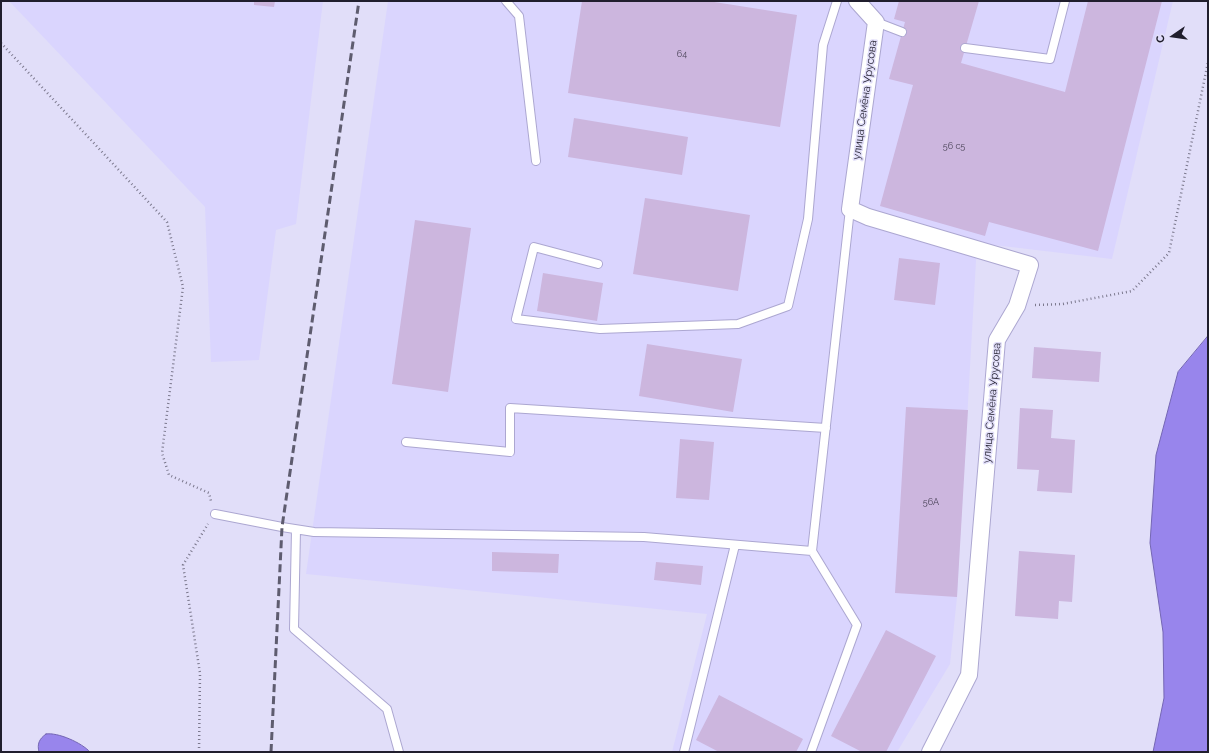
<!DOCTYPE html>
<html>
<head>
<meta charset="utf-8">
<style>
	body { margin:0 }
	#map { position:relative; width:1209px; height:753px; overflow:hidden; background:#e1def9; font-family:Raleway,sans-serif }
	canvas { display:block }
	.frame { position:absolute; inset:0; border:2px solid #201e2d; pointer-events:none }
	.north { position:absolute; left:1153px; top:16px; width:40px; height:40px; -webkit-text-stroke:3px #e1def9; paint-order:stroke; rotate:257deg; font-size:11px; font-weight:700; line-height:16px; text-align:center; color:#201e2d }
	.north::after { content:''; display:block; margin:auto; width:14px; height:18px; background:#201e2d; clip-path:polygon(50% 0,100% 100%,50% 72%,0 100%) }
</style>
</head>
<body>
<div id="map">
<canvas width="1209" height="753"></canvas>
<div class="frame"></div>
<div class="north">С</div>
</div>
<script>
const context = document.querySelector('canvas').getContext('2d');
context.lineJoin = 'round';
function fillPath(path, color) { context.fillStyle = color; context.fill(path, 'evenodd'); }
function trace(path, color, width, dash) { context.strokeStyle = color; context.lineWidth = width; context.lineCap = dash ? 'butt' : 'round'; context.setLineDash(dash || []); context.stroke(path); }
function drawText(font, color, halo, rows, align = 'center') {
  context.font = font + ' Raleway,sans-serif'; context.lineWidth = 3; context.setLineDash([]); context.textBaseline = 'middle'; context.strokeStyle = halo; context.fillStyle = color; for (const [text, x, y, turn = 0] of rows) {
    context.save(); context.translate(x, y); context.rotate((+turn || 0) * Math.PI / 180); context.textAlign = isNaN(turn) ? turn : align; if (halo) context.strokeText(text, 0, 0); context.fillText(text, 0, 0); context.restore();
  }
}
fillPath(new Path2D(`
	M9,1H323L296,224L276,230L259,360L211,362L205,207Z
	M388,1H1173L1112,259L977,243L957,597L950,664L897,752H672L707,614L306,574Z`), '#dad5fe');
const water = new Path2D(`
	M1208,336V752H1153L1164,698L1163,632L1150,543L1156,455L1178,372Z
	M46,734C58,732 82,743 90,752H39C37,744 39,739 46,734Z`);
fillPath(water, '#9885ec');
trace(water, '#7466b3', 1);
fillPath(new Path2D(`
	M254,1H275L274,7L254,5Z
	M582,1H708L797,15L780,127L568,93Z
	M899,1H979L961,63L1065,92L1088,1H1162L1098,251L989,222L985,236L880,206L913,85L889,79L905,22L894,19Z
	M574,118L688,137L682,175L568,157Z
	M645,198L750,215L738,291L633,274Z
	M415,220L471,228L448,392L392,384Z
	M899,258L940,263L935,305L894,300Z
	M543,273L603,283L597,321L537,311Z
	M647,344L742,359L733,412L639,396Z
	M1034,347L1101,352L1099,382L1032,378Z
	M906,407L968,410L957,597L895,593Z
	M1020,408L1053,410L1051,438L1075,440L1072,493L1037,491L1039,470L1017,469Z
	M680,439L714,442L709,500L676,498Z
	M1019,551L1075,555L1072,602L1059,601L1058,619L1015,616Z
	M492,552L559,554L558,573L492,571Z
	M656,562L703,566L701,585L654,580Z
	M886,630L936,656L886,752H862L831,736Z
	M719,695L803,739L796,752H719L696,740Z`), '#ccb6de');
const lane = new Path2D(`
	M506,1L519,16L536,161
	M876,22L902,32
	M965,48L1050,59L1065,1
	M598,264L534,247L516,319L600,329L738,324L788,306L808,219L823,45L837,1
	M406,442L510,452V408L826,428
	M215,514L282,527L314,532L644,537L812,551L850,209
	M296,530L294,629L387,709L399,752
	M684,752L735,545
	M811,752L857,625L812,551`);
const street = new Path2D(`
	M857,1L876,22L850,209L868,217L1030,265L1017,306L997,340L969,675L930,752`);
trace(lane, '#aca7d1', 10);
trace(street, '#aca7d1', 18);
trace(new Path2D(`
	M1,43L167,222L183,287L162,453L169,475L209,493L211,501
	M1035,305L1063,304L1132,291L1169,253L1208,62
	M199,752L200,673L183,565L208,524`), '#7c798e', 2.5, [1, 3]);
trace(lane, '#fff', 8);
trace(street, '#fff', 16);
trace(new Path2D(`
	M271,752L282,527L359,1`), '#5e5c6f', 3, [8, 4]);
drawText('9px', '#4b4459', null, [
	["64",682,54],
	["56 с5",954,146],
	["56А",931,502]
]);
drawText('11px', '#201e2d', '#e1def9', [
	["улица Семёна Урусова",865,100,-82],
	["улица Семёна Урусова",992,403,-85]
]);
</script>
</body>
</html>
